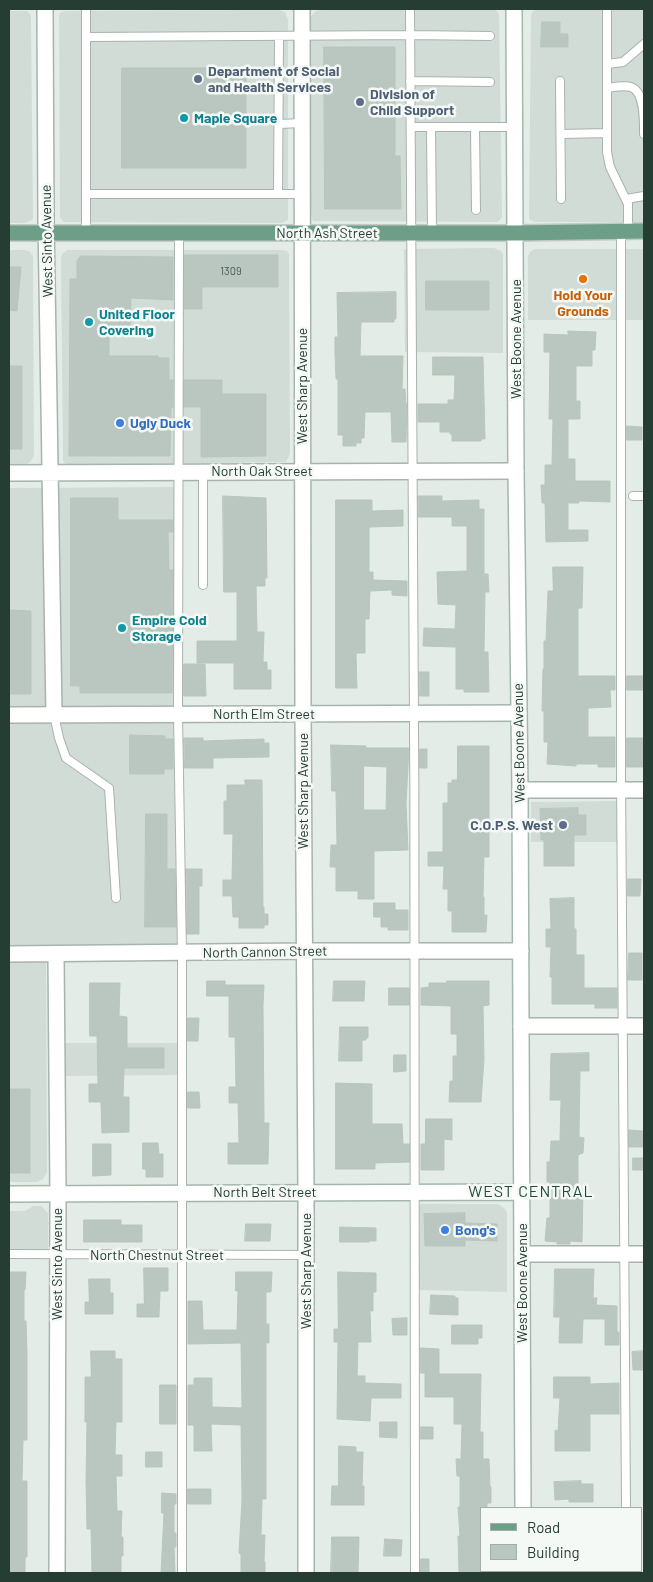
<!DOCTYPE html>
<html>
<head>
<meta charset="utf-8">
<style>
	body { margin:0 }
	#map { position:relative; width:653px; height:1582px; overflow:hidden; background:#e4ece7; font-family:Barlow,sans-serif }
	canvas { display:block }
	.frame { position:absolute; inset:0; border:10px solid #253d32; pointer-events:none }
	.legend { position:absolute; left:480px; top:1507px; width:162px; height:65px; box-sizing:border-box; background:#f5f9f6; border:1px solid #a2aea8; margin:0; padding:6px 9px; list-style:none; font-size:15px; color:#253d32 }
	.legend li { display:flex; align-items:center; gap:10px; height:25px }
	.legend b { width:25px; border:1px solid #a2aea8 }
</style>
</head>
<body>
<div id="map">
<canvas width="653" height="1582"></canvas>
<div class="frame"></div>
<ul class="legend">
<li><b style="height:6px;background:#6c9e88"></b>Road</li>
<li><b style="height:14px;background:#bac7c0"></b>Building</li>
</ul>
</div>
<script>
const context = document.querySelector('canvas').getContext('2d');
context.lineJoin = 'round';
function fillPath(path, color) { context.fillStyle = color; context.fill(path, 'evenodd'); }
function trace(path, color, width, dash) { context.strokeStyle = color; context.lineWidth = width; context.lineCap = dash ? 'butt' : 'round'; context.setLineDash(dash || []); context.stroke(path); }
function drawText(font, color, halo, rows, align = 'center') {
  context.font = font + ' Barlow,sans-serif'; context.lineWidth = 5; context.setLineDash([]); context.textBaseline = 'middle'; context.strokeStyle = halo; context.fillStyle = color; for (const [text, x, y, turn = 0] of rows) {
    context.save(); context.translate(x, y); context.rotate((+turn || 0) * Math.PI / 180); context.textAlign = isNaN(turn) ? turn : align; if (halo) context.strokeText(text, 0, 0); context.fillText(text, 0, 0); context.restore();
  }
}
fillPath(new Path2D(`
	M537,9H644V222H534L529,219L531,15L533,11Z
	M279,10L285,12L288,20V220L282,223L63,222L60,217L59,15L61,12L66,11Z
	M321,10H496L499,14L502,217L500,220L497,222L313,221L311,215L310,20L312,15L316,11Z
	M9,11H27L31,15V19L33,218L31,221L24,223H9Z
	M494,248L501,251L503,255V353L405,352L404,249Z
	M535,249H644V320H528V256L530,252Z
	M9,250H25L29,251L33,256L34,454L32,460L26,465L19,466H9Z
	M67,250H282L287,251L289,254L290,454L286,462L69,465L65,464L63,460L61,258L62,254Z
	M176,487L177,945L46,947L47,1173L43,1179L37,1182H9V488Z
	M621,801V842H531V802Z
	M65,1043H177V1075L65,1076Z
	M419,1204H498L505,1209L507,1213V1292L418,1290Z
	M33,1206H41L48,1213V1251H9V1211H25Z`), '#d2dcd6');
const building = new Path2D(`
	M542,22H560V34H568V47H541Z
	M324,47H395V156H400L401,209H325Z
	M122,68H246V168H122Z
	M185,255H278V287H202V309H185Z
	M81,256L173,257V300L131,298L130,328L109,327V356H158V358H169V380H173V407L171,408L170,456H69L70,279H77V261Z
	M9,267H21L17,311L9,310Z
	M426,281H489V310H426Z
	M396,292V319H394V322H361L360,356H403L402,389H405L406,404H407L406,442H392L391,412H365L364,438H361V443H356V446H343V435H338V379H336L335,353V337H338L337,293Z
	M568,331L596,332L595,350H592V366H576V401H580V419H568V459H575V481H610V502L579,501V503H568V530H588V541L546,542L545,503H542L541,485H545V465H552L553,419H549L550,352H544V334L568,335Z
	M433,357H483L485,439H481V441H452V434H450V432H440V422H418V404H448V400H454L455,375H433Z
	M9,366H22V449H9Z
	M184,380H222V394H266V456L201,457V407H184Z
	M627,426L642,427V440H627Z
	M223,496L266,498L267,578H265V586H256L257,632H264L263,662H267V670H271V689H234V663H197V641H237V592H224Z
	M418,496H442V501L479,500V509H484V574H488L489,592H485L484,652H488L489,692H464V689H456V647L423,646L424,628L455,629L456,605L438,604L437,572L467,571V526H452V517H419Z
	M71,498H118V520H173V532H168L169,570H173L172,693H80V686H71Z
	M336,500H372V511L403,510V526L369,527V572H373V580L407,581V596L392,595V590L370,591L369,619H365V653H356L357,688H336Z
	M553,567H583L582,608H578V676H615V690H610L611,707L588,708V737H615V767H598V764H576V766L547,764L548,742H544V711H542L543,669H544V641H546L548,591H553Z
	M9,610L31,611V694H9Z
	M184,664H205L206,696H184Z
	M419,672H429V696H420Z
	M627,676H644V690H627Z
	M130,735L165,736V739H173V769H164V774H130Z
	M184,738H203V741L264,739V743H269V757L213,758V768H185Z
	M627,738H644V767H627Z
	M331,745L366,746V748H409L406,803L408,850L374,851V899H358V891H336V867H330L331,845H337L336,791H332ZM364,766L387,767L386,810H364Z
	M458,746H489V857H484L483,897H484V915H487L486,932H452V911H448V889H443L444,866H428V852H443V803H448V783H452V780H457Z
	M420,749H427V768H420Z
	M245,780H262L263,907H264V914H268V925H264V928H239V917H233L232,896H223V880H232L233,834H224V801H227V785H245Z
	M578,808V815H586V835H574V866H544V840H541L540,809Z
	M146,814H167V869H175L176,927H145Z
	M186,869H202V886H199V934H187Z
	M628,879H641L640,896H628Z
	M574,898V929H576V955H584V988H617V1008H595V1004H552V977H550L551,947H546V929H551L550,899Z
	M374,903H395V910H408V930H388V927H381V917H374Z
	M629,953H642V980H628Z
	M207,981H225V985H264L263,1005L264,1123H269L268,1164H228V1143H239L238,1103H229V1087H236L235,1037H229V996H207Z
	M334,981H365L364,1001H333Z
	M447,981H489V1005L483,1006L484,1059L481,1102H449L450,1081H453V1056H457V1034H451V1006L421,1005V988L429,987V983H447Z
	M90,983H120L119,1016L127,1017V1048H164V1068H124L123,1097H129V1132L102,1133L101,1102H89V1084H98L97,1036H90Z
	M389,988H409L410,1005H389Z
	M188,1018H199L198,1041H188Z
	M340,1027H368V1038H366V1040H362V1061H339Z
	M589,1053V1071H580L579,1137L584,1138L583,1153L578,1155V1189H583L582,1242L570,1241V1244H557V1242L545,1241L547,1218H550V1182H547V1162H550L551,1141H560L561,1100H550L551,1054Z
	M394,1055H406V1071L394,1072Z
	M336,1083L372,1084V1124H402L403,1144H410V1162L375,1163V1169H336Z
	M9,1089H30V1173H9Z
	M188,1092H199L200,1108H188Z
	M426,1119H452V1140L444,1139V1170H421V1144H425Z
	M629,1130L643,1131V1147H629Z
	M143,1143H158L159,1154H163V1177H146V1169H143Z
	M93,1144H111V1175L93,1176Z
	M633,1158H644V1170H633Z
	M465,1213V1223L497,1224V1241L465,1240V1246H425L424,1214Z
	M84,1220H121V1225H142V1242H84Z
	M246,1224H271L270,1241H245Z
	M340,1227L376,1228V1241H369V1242H340Z
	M144,1268H168V1291H160L159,1317H137V1304H144Z
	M555,1269H594L593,1298H597L596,1305L617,1306V1332H619V1345H605V1319H583L582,1343H559L560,1317H554Z
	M9,1272H26L25,1290H24V1321H26L27,1356V1440H23L22,1481H27V1557H25V1573H9Z
	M236,1272H272L271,1292H266V1324H269V1343H266V1499H262L261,1535H265L264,1562H265V1573H241V1554L239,1553L242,1500L241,1425L211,1424L212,1451H194V1425H188V1385H194V1378H212V1407L242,1408L241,1343L188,1344V1301H202L203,1330H237L238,1291H236Z
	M338,1272L376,1273V1292H373V1311H370L371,1342H358L357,1376H365V1383L401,1384V1398H371L370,1421L337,1419L338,1342H334V1329H338Z
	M89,1279H110V1293H113V1314H85V1302H89Z
	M431,1295L455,1296V1298H458V1315L430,1314Z
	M407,1318V1335H393L392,1319Z
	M452,1325H482V1338H478V1344H452Z
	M421,1348L439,1349V1374H481L480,1432H483V1459H489L490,1487H491V1503H487V1508H482V1573H459L458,1536H460L458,1507H460V1476H457L456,1459H461L462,1424H454V1397H425V1373H421Z
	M91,1351H115V1359H122V1422H116L115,1455H122V1476H116L117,1511H122L121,1537H123V1556H121V1573H92L91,1529H87L86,1481L87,1422H85V1377H91Z
	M644,1351V1370H633L632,1352Z
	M554,1377H590V1384L619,1383V1414H590V1451H555V1430L558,1431L560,1398H554Z
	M160,1385H176V1424H160Z
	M380,1422H397V1438L380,1437Z
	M421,1427H433V1439H421Z
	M339,1446L356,1447V1452H363L362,1486H364V1505H331L332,1486H338Z
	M146,1452H162V1467H146Z
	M581,1481V1484H593V1502H569V1499L555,1500L554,1482Z
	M188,1489H211V1504H188Z
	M162,1493L176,1494V1504H174V1533H176V1547H174L175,1573H161L164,1513H162Z
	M332,1537H359L358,1573H331Z
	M385,1539L402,1540L401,1556H384Z
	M421,1559H429V1573L421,1572Z`);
fillPath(building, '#bac7c0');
trace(building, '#b7c6bd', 1);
const lane = new Path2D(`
	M86,9V37
	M410,9C413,530 417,1052 415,1573
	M607,9V152L610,167L628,204V231
	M607,64L623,62L644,44
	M410,81L490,82
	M560,81L561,199
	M607,88C614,87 625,85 631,87C645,92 644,121 644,134
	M279,124L302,123
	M411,127H515
	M431,127L432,233
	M475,127L476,210
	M561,134L607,133
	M86,194H302
	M278,194L279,37
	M626,199L644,196
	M621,231V774L626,1508
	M86,233V37L410,35L490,36
	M179,233L178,714L182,953V1573
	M203,471V585
	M633,496H644
	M54,715L59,738L66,758L109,788L116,898
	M9,1254L306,1255
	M626,1571V1573`);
const street = new Path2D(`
	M45,9L46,220L54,715
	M302,9L303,713L306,1192V1573
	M9,473L516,471
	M9,715L519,713
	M520,790H644
	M9,954L304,951H521
	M56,954L58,1194L57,1573
	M521,1026H644
	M522,1254H644`);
const secondary = new Path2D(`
	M514,9L516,471L520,790L523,1508
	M9,1194L522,1192
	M523,1571V1573`);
const primary = new Path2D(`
	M9,233H516L644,231`);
trace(lane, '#a7b4ad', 10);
trace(street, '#a7b4ad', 18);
trace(secondary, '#a3b7ad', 18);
trace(primary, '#c2c9c6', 18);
trace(lane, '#fff', 8);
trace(street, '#fff', 15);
trace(secondary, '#fff', 15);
trace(primary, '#6c9e88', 15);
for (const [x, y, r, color] of [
	[198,79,5,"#5c6f8a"],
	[360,102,5,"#5c6f8a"],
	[184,118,5,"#0f9aa8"],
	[583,279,5,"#e8710a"],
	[89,322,5,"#0f9aa8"],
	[120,423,5,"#3f7fe0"],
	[122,628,5,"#0f9aa8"],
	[563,825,5,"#5c6f8a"],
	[445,1230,5,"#3f7fe0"]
]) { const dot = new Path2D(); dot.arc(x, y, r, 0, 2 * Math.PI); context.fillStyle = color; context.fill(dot); trace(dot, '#f5f9f6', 2); }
drawText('11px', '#4a6056', null, [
	["1309",231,271]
]);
drawText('bold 14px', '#4e5e75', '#f5f9f6', [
	["Department of Social",208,71],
	["and Health Services",208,87],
	["Division of",370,94],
	["Child Support",370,110],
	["C.O.P.S. West",553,825,"right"]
], 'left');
drawText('bold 14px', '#0d838f', '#f5f9f6', [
	["Maple Square",194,118],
	["United Floor",99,314],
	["Covering",99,330],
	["Empire Cold",132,620],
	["Storage",132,636]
], 'left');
drawText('14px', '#253d32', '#f5f9f6', [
	["North Ash Street",327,233],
	["West Sinto Avenue",47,241,-91],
	["West Boone Avenue",516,339,-90],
	["West Sharp Avenue",302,386,-90],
	["North Oak Street",262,471],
	["North Elm Street",264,714],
	["West Boone Avenue",519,743,-91],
	["West Sharp Avenue",303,791,-90],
	["North Cannon Street",265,952,-1],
	["North Belt Street",265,1192],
	["North Chestnut Street",157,1255],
	["West Sinto Avenue",57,1264,-90],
	["West Sharp Avenue",306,1271,-90],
	["West Boone Avenue",522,1283,-90]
]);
drawText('bold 14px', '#c56008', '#f5f9f6', [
	["Hold Your",583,295],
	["Grounds",583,311]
]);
drawText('bold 14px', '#366cbe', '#f5f9f6', [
	["Ugly Duck",130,423],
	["Bong's",455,1230]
], 'left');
context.letterSpacing = '1px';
drawText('16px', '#224d3b', '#f5f9f6', [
	["WEST CENTRAL",531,1192]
]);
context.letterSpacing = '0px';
</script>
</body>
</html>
